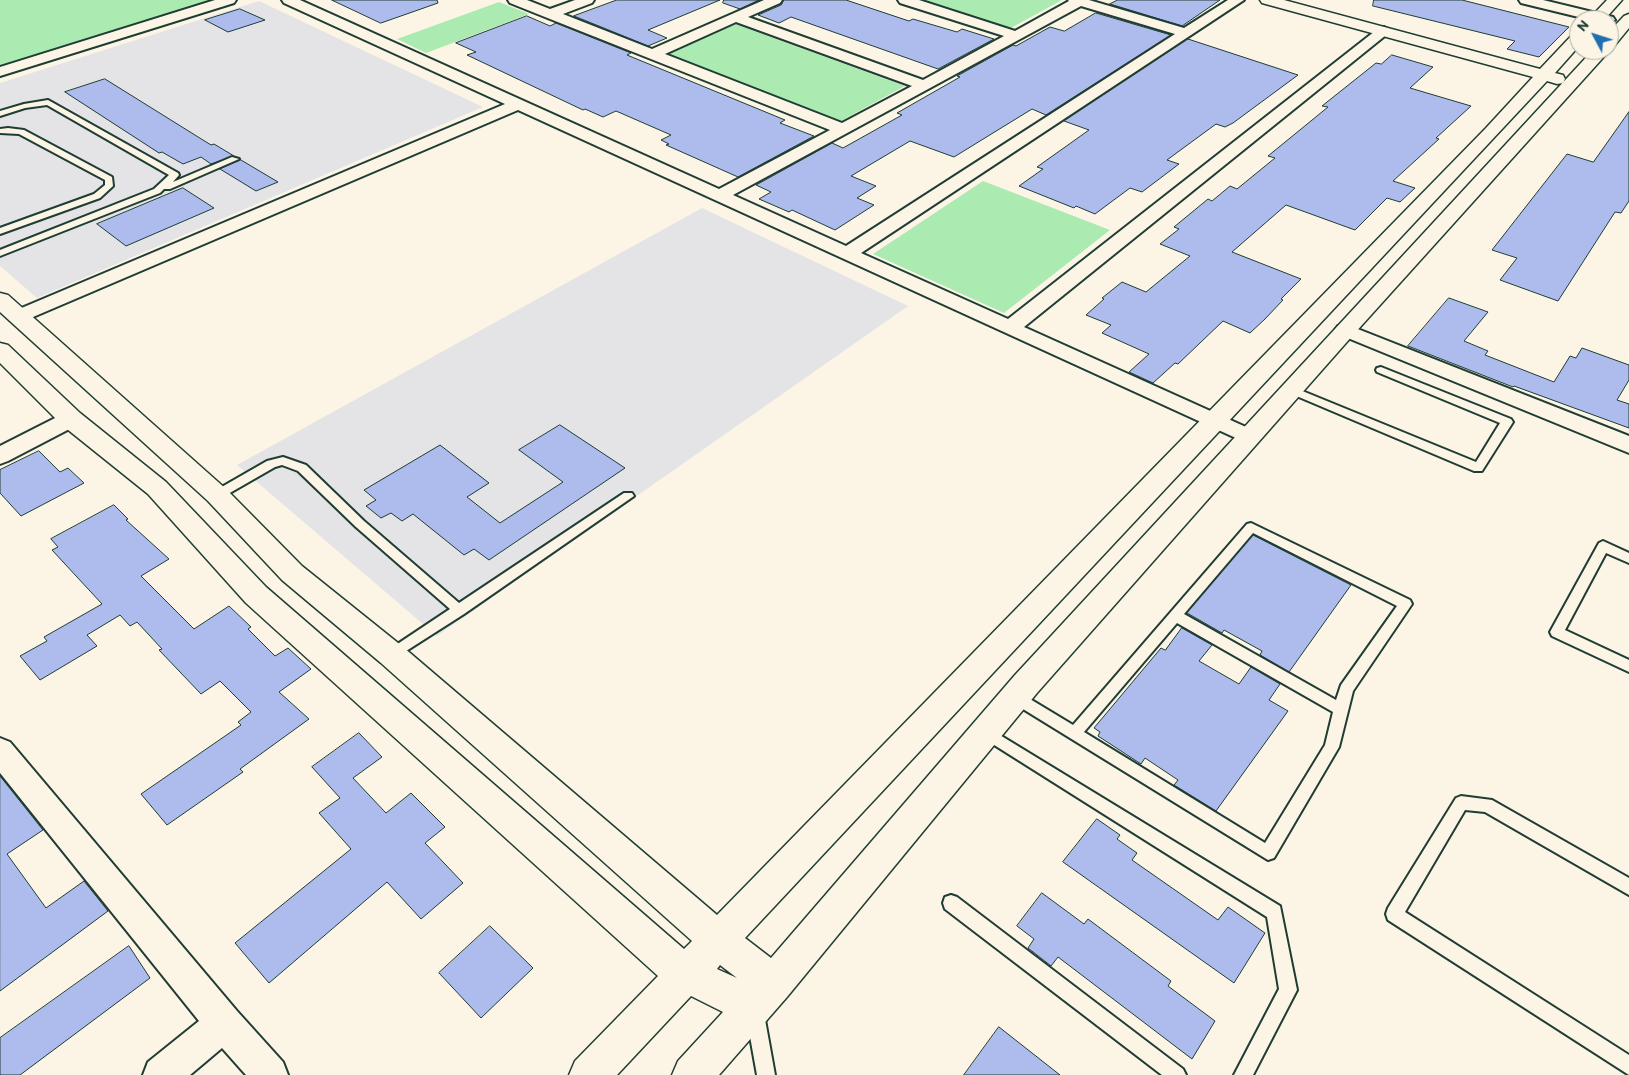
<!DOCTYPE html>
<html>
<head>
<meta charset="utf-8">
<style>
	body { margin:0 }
	#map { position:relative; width:1629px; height:1075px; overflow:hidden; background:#fcf5e5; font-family:Itim,sans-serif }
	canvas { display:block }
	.north { position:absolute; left:1569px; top:10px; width:50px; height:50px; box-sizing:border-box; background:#fcf5e5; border:1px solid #a4ab9e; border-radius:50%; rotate:310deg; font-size:14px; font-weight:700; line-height:20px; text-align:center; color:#1f3d34 }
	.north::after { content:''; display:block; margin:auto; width:18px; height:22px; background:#1f6fb2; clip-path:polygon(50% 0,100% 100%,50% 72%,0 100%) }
</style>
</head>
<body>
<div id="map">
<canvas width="1629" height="1075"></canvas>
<div class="north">N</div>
</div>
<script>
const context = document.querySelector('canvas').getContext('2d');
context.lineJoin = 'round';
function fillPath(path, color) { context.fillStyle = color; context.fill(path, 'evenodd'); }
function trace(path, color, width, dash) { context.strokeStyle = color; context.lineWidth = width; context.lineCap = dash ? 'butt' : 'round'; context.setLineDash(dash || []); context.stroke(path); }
fillPath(new Path2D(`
	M259,1L483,107L37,298L0,266V83Z
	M702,208L908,306L437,636L237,465Z`), '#e4e4e7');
fillPath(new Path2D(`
	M0,0H211L0,66Z
	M919,0H1062L1009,29Z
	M499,2L529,14L426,53L397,39Z
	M735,24L905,86L839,122L667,54Z
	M983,181L1110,230L1004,313L873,254Z`), '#abeab1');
const building = new Path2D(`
	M332,0H437L438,3L381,23Z
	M617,0H720L648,30L667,38L648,46L574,16Z
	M724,0H759L740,9L723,3Z
	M784,0H846L909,21L913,19L957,32L962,29L994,39L938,69L791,17L779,23L758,15L781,5Z
	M1118,0H1220L1182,26L1110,4Z
	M1374,0H1462L1569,27L1539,57L1507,49L1515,41L1373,6Z
	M240,9L265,20L228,32L205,20Z
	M1096,13L1171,35L1046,115L1032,109L954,157L910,141L851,176L876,186L857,198L874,205L835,230L792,210L789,212L759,199L771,192L756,185L832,143L843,148L902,115L897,113L960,77L957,76L1013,45L1016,46L1050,27L1064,31Z
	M527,16L550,26L556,23L631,53L627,55L785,120L780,123L814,136L738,177L666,145L669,144L661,140L671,135L616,111L603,117L585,109L583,110L467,55L476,52L456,43Z
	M1188,39L1298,75L1233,123L1225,127L1216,124L1167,160L1179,164L1142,192L1130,188L1095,214L1076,206L1074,208L1019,186L1043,169L1037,167L1089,130L1064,121Z
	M1392,55L1433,67L1410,88L1471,106L1436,138L1439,139L1393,181L1415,188L1400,202L1387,198L1355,230L1286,205L1232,252L1301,279L1281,299L1283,300L1265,319L1250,333L1223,321L1178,364L1175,363L1153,383L1129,372L1149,354L1102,333L1111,325L1086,315L1104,299L1102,298L1122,282L1146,292L1190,256L1160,244L1179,229L1174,227L1208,199L1212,201L1230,186L1237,189L1275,158L1268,156L1328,107L1322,106L1376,63L1381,64Z
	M105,79L211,145L214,144L234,156L211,164L201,157L183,164L162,152L159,153L65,92Z
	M1629,112V201L1621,213L1615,212L1558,301L1500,280L1517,258L1492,250L1567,154L1593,162Z
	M241,160L278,182L256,191L220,169Z
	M183,188L214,208L126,246L97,224Z
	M1449,298L1488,312L1464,341L1488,351L1485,355L1554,382L1570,356L1576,358L1582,348L1629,365V380L1617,400L1629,404V428L1514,386L1513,387L1408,346Z
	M560,425L625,468L489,560L474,549L464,555L413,514L402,521L391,513L381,518L366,506L376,500L364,490L440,445L489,483L467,497L500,523L563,482L519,450Z
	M39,451L60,472L68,468L84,483L21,516L0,493V470Z
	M114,505L128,519L126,520L169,559L141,576L194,629L229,606L251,627L248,629L275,656L288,648L311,669L279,692L309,719L240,769L243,772L167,825L141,794L241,725L238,722L251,712L220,681L201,694L159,650L162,649L137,622L130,626L120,615L87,635L97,646L40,680L20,656L47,641L44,637L102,604L52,550L58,547L51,539Z
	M1253,535L1351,585L1289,672L1260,655L1262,651L1224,630L1222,633L1187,613Z
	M1182,628L1212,645L1199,661L1239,684L1251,667L1280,684L1269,700L1288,711L1216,811L1174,785L1178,780L1145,758L1141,764L1098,736L1100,732L1094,728L1161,648L1165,650Z
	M359,733L382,757L353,778L386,813L411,793L445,827L425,843L463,883L421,919L387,882L269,983L235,943L351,849L319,813L340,798L312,767Z
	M0,776L43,830L7,854L46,908L84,881L108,911L0,991Z
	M1097,819L1120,835L1117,839L1137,853L1132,860L1218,920L1228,907L1265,933L1234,983L1063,862Z
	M1042,893L1084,924L1088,919L1171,981L1168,986L1215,1021L1192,1059L1058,957L1051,966L1028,948L1034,939L1017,926Z
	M490,926L533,968L481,1018L439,973Z
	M129,946L150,978L20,1075H0V1038Z
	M999,1027L1060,1075H964Z`);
fillPath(building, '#adbcec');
trace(building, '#1f3d34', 1);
const service = new Path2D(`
	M48,100L178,173L179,175L173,182L232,157L239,159L170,189H164L160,193L0,256V250L154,189L169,175L47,105L25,108L0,116V111L24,104Z
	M8,128L24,130L112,177L113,186L100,198L0,234V228L94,194L105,185V180L19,134L0,133V129Z
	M1381,367L1511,419L1513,422L1482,471H1474L1287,392L1286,390L1287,388H1295L1476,462L1500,423L1377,372L1376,370L1377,368Z
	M283,457L306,465L364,521L459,603L624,493H632L634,496L464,614L392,660L387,659L385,655L387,651L450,609L356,527L298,471L282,465L275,467L221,498L217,499L211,495L213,492L267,461Z
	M1251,523L1410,600L1412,604L1353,691L1339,747L1274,858L1268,860L1010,701L1008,697L1010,693L1015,691L1020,693L1073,725L1247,524ZM1253,533L1397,606L1341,685L1336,700L1184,614ZM1177,623L1333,712L1325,745L1265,843L1084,732Z
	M1603,541L1629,553V563L1606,553L1565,630L1629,660V672L1552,636L1550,632L1599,543Z
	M985,726L1280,906L1297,990L1253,1075H1234L1279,989L1267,917L980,736L978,732L980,728Z
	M1461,796L1492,800L1629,878V895L1485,812L1465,810L1405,912L1629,1055V1075L1388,920L1386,914L1388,908L1456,798Z
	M951,895L957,897L1183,1069L1186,1075H1162L945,909L943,903L945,897Z
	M755,1005L761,1008L764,1014L775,1075H757L746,1014L749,1008Z`);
const minor = new Path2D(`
	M215,0H236L234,3L0,76V67Z
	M282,0H300L719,189L830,130L545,17L510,3L508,0H527L550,9L575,0H594L592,3L563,14L652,49L764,0H782L780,3L748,17L923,80L1004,36L900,3L898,0H919L1015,31L1069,1L1068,0H1089L1184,28L1228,0H1244L861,253L1008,319L1379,28L1384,27L1391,31L1024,327L1257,432L1260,437L1257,442L1249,444L518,110L26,320L19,322L12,320L9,316L12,312L505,104L284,3ZM1081,6L1175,34L846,246L733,195ZM736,22L912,86L842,123L665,54Z
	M1519,0H1543L1613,17L1615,20L1609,24V20H1591L1521,3Z
	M1345,324L1629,436V453L1338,334L1335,330L1338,326Z
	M71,412L79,414L82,419L79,424L8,461L0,464V446L63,414Z
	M0,738L10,742L237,1011L283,1062L288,1075H246L222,1048L190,1075H143L148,1062L199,1021L0,773Z`);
const tertiary = new Path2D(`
	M1260,0H1284L1540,69L1573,34L1579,32V46L1555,73L1563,75L1565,79L1563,83L1557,84L1547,81L745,938L771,958L1015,675L1593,50H1610L1353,335L1037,693L787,997L719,1075H672L678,1061L723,1012L691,996L617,1075H569L575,1061L658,976L246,603L148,494L62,425L0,363V343L8,345L80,413L166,482L266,587L684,949L692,941L381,663L282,580L208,501L0,312V293L8,295L226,489L302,566L403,647L717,915L1486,128L1533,77L1262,3ZM720,965L737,978L717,969Z
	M1607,0H1622L1604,20H1588Z
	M1629,14V28L1615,45L1609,47V32L1624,16Z`);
trace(service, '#1f3d34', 4);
trace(minor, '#1f3d34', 4);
trace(tertiary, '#1f3d34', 3);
fillPath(service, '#fcf5e5');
fillPath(minor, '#fcf5e5');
fillPath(tertiary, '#fcf5e5');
</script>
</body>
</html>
